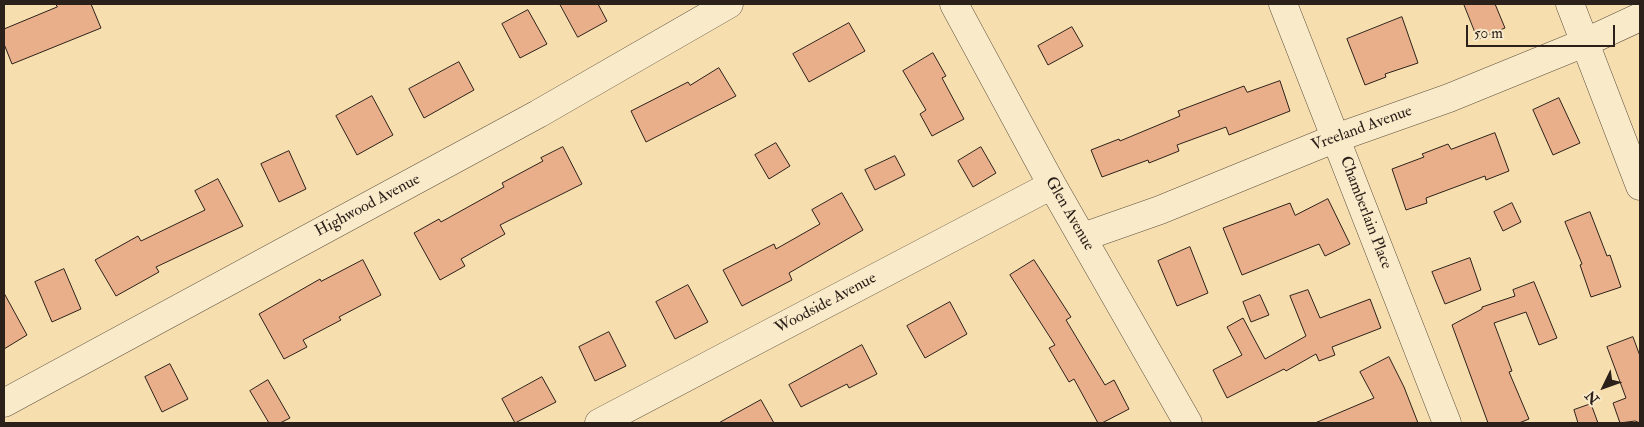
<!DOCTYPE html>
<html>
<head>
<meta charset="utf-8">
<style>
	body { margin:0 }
	#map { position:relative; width:1644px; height:427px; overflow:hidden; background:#f6deae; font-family:"IM FELL Double Pica",serif }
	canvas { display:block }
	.frame { position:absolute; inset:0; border:5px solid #2c211a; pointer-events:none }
	.north { position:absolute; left:1579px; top:362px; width:50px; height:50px; -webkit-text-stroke:4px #f9eaca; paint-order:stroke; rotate:228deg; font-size:14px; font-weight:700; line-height:20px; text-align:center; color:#2c211a }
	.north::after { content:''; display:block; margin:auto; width:18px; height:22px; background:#2c211a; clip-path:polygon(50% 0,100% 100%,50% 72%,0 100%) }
	.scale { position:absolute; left:1466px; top:25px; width:149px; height:22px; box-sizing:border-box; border:2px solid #2c211a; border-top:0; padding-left:6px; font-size:15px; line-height:18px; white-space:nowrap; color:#2c211a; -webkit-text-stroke:4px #f9eaca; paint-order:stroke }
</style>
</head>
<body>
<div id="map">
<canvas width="1644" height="427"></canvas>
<div class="frame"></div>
<div class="north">N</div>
<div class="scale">50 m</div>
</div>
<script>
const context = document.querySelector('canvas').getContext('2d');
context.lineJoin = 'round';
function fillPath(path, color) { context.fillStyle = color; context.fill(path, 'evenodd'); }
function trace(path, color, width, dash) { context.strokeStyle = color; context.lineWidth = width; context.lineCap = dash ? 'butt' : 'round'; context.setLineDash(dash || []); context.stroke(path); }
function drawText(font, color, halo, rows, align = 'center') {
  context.font = font + ' "IM FELL Double Pica",serif'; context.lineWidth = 4; context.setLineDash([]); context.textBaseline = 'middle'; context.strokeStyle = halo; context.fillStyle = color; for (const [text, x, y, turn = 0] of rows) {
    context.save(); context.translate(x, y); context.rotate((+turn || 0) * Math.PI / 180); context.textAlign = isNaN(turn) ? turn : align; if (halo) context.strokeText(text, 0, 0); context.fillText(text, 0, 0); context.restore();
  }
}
const building = new Path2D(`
	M56,4H91L101,28L12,64L4,44V29L57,7Z
	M560,4H598L607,21L578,37Z
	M1464,4H1495L1505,28L1478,39Z
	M528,10L547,44L520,58L502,24Z
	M1402,17L1418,63L1385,74L1386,77L1365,85L1347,39Z
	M849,23L865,51L809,82L793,54Z
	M1072,27L1083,46L1048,65L1038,46Z
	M933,53L946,76L942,78L964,119L932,136L920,114L926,110L903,71Z
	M459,62L474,90L424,118L409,89Z
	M719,68L736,96L646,142L631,111L688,82L690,85Z
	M1280,81L1290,111L1229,135L1226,127L1177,145L1179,151L1149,163L1148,160L1102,177L1091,150L1119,139L1120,141L1180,116L1178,111L1244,86L1247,92Z
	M372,96L393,135L357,155L336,116Z
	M1559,98L1580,143L1553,155L1533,110Z
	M1495,133L1509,171L1486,180L1485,176L1426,198L1427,203L1406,210L1392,169L1424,157L1422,154L1448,144L1451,149Z
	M776,143L790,166L769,179L755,155Z
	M563,147L582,184L500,225L505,234L461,259L465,266L440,280L414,233L439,219L441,222L504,187L502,183L543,161L541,158Z
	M981,147L996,173L973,187L958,161Z
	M289,151L306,189L279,202L261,164Z
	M895,156L905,175L875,190L865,170Z
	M218,179L243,226L156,267L159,272L116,296L95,260L138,236L141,241L205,210L195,191Z
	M842,193L863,230L789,273L792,280L742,306L723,270L774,244L776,249L820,224L812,210Z
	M1328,199L1350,244L1325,256L1319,244L1242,275L1223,228L1290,203L1295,215Z
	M1512,203L1521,222L1503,231L1494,212Z
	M1590,212L1607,256L1610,255L1621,287L1591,297L1580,265L1582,264L1565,222Z
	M1190,247L1208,293L1177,306L1158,261Z
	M1470,258L1481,290L1445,304L1432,272Z
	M363,260L381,295L339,317L341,320L303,340L307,347L284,359L259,314L320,279L321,281Z
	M1034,260L1071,317L1066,320L1105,385L1114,380L1129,409L1102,423H1098L1074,379L1069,382L1049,348L1055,345L1010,275Z
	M64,269L81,309L52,322L35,282Z
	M1534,282L1557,338L1539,345L1526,312L1494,323L1512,371L1509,372L1529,419L1519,423H1488L1452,325L1482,309V307L1515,296L1513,290Z
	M688,285L708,322L675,339L656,302Z
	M1308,290L1320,318L1370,299L1381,328L1332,347L1335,355L1319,361L1316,354L1286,371L1284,369L1227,398L1213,370L1242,355L1227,327L1243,318L1265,359L1306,336L1290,296Z
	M4,293L27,335L4,349Z
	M1260,295L1269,315L1251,322L1243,302Z
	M950,302L967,334L925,358L907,326Z
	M609,332L626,366L595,381L579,347Z
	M1633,337L1640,356V423L1635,421L1620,423L1613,403L1626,398L1607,347Z
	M862,345L877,374L849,388L847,384L801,407L789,385Z
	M1389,357L1404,387L1418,423H1315L1374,398L1360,372Z
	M170,364L188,399L162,412L145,377Z
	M542,377L556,402L515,423L502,399Z
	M268,380L290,418L280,423H269L250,391Z
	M761,400L774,423H719Z
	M1591,404L1598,423H1578L1574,410Z`);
fillPath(building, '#e9af8b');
trace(building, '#2c211a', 1);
const minor = new Path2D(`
	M954,4L1052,185L1188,423
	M1283,4L1447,423
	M1570,4L1640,186
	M1083,237L1160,210L1336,138L1449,98L1584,43L1640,17
	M4,403L538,114L729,4
	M599,423L1052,185`);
trace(minor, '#5e503f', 29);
trace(minor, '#f9eaca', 28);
drawText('16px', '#2c211a', '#f9eaca', [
	["Vreeland Avenue",1362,129,-20],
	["Highwood Avenue",368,206,-28],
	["Chamberlain Place",1365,213,69],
	["Glen Avenue",1069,214,60],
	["Woodside Avenue",826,304,-28]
]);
</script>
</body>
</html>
